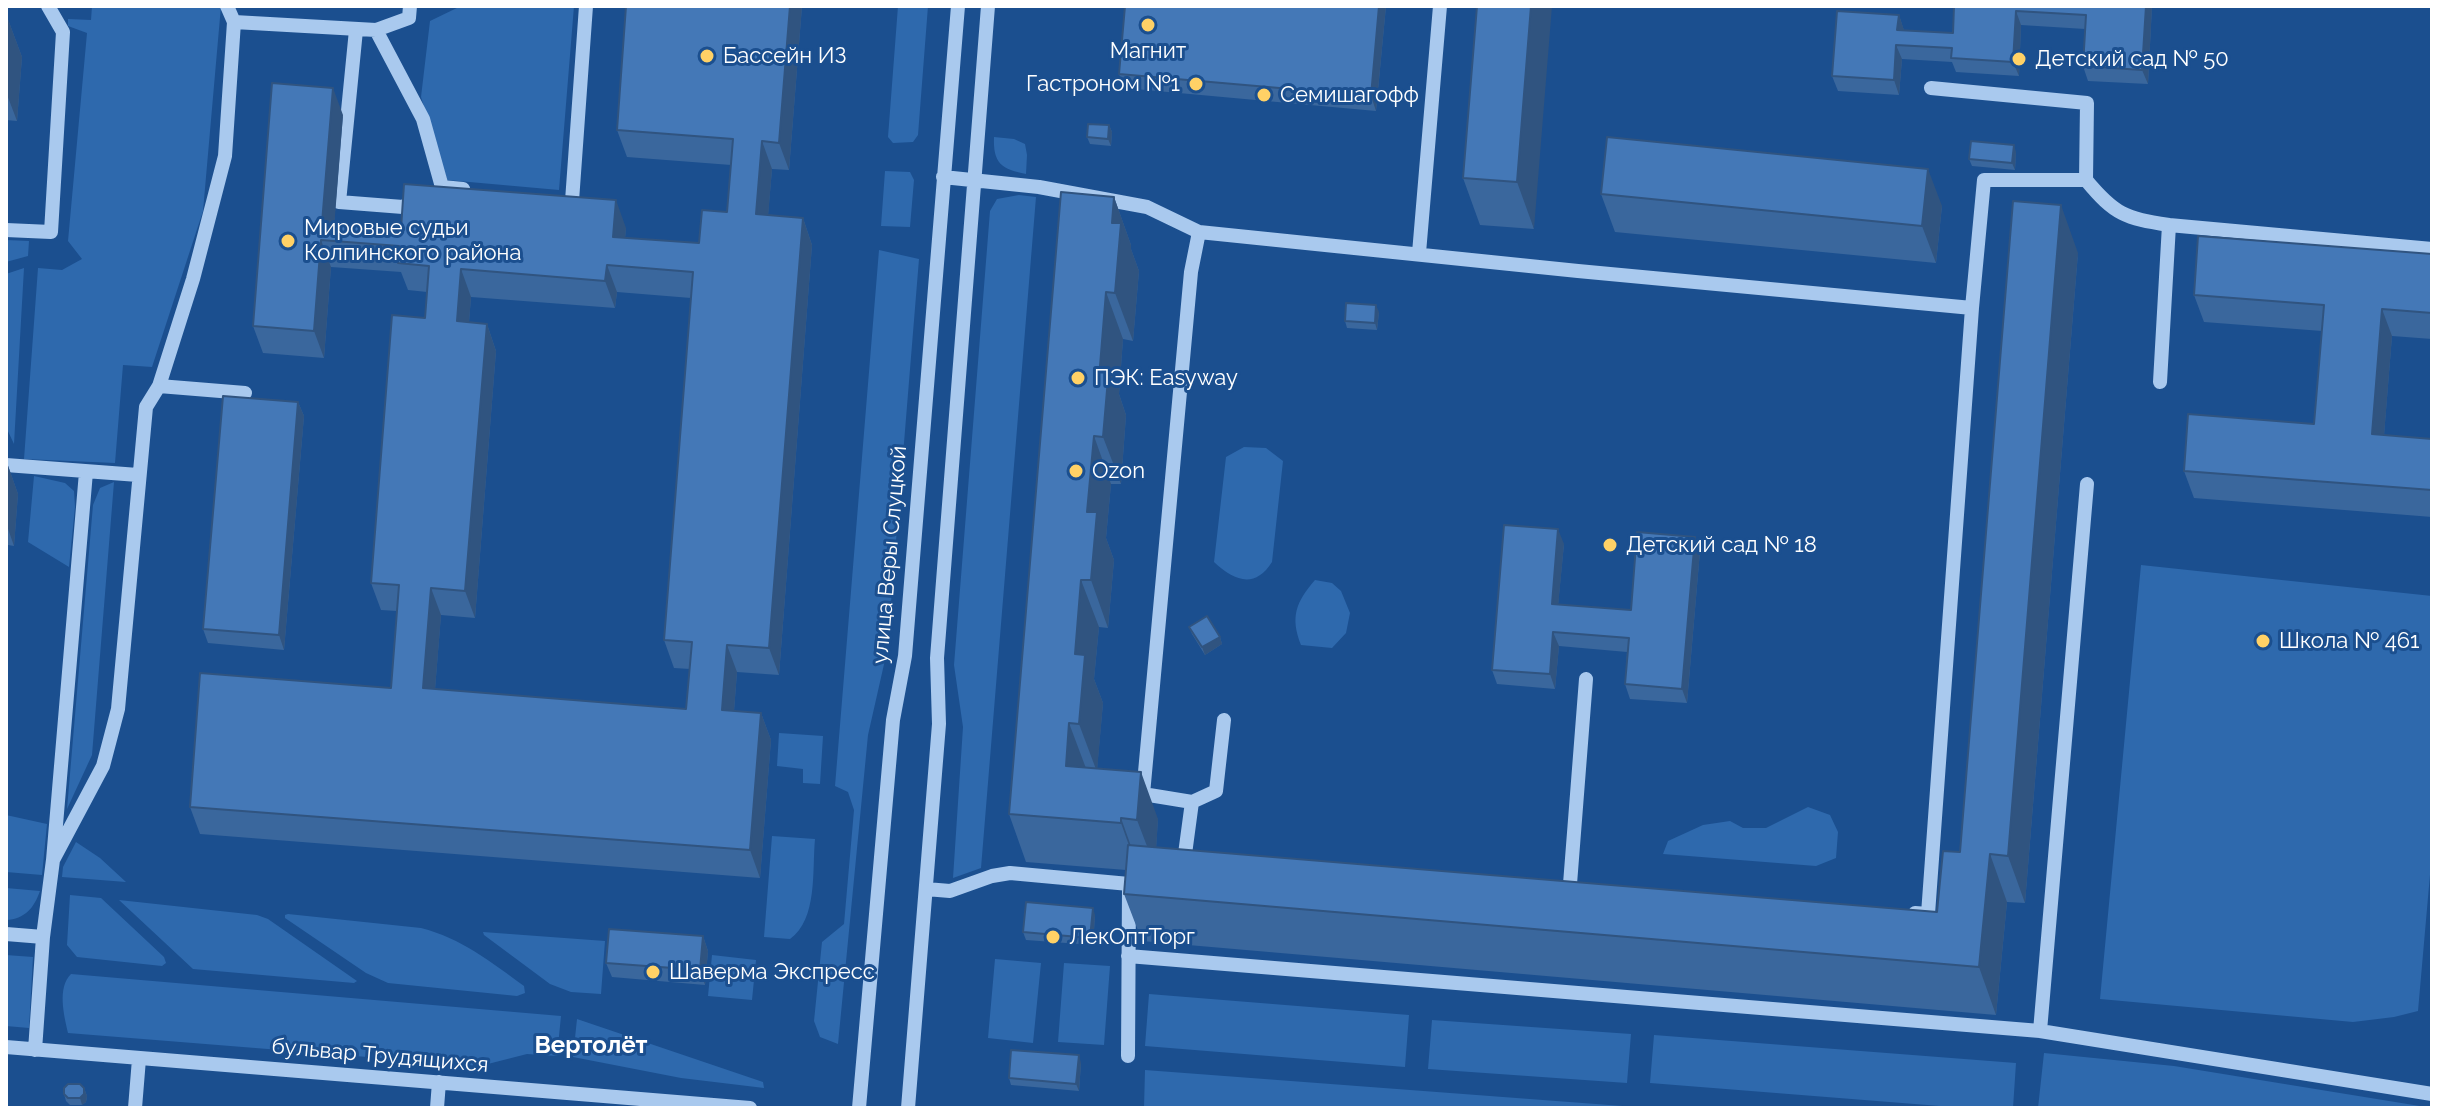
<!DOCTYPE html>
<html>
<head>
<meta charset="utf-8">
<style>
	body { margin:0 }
	#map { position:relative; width:2438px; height:1114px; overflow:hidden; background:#1b4f8f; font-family:Raleway,sans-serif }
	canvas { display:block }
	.frame { position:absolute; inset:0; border:8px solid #fff; pointer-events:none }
</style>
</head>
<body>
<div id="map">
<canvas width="2438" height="1114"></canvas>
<div class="frame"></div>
</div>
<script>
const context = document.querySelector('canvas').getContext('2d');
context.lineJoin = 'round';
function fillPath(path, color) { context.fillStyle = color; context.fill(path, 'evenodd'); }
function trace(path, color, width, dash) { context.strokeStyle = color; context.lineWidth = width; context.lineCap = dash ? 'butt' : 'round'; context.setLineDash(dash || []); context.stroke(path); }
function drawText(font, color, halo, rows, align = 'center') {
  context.font = font + ' Raleway,sans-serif'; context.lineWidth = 6; context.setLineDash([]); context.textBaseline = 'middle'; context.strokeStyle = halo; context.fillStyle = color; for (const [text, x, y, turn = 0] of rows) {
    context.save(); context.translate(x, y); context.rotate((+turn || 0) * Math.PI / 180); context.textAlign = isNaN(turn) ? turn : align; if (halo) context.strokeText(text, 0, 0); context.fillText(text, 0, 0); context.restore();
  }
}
fillPath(new Path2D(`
	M92,6H221L203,211L152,367L123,365L115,463L24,459L38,268L62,270L82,259L68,241L87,33L68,26V19L91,20Z
	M461,6H574L559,190L447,180L421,97L430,21Z
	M898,6H928L918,135L913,142L893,143L888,137Z
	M994,137L1014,139L1025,144L1027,155L1026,174C1001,169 993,163 994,137Z
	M885,171L910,172L914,180L910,227L881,226Z
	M1019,195L1036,197L981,868L953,878L963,727L954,665L990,211L997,199Z
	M6,240L29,241L28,256L6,262Z
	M879,250L919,259L887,651L868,735L838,1044L820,1037L814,1021L822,942L844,924L854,810L848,792L835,786Z
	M24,268L14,444L6,427V274Z
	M1244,447L1266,448L1283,461L1272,562C1255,589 1234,581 1214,562L1226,457Z
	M34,476L65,483L74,491L75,507L69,567L28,542Z
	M114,482L92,755L67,809L93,505L100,488Z
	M2141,565L2432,596V852L2418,1011L2394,1017L2353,1022L2100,999Z
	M1315,580L1332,583L1341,591L1350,613L1346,633L1332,648L1301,645C1290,617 1296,602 1315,580Z
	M779,733L823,736L820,784L803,783V769L777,766Z
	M1808,807L1830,815L1838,832L1836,858L1816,866L1663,854L1668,841L1703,825L1730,821L1743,828H1766Z
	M6,815L47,824L42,875L6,872Z
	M772,836L815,839C812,870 818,919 790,939L764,937Z
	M76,842L100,858L126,882L62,877L63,867Z
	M6,888L40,891C34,908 25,919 6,920Z
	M70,895L101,898L164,957L166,963L162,966L77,957L67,945Z
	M119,900L257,915L268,919L357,981L354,983L193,969Z
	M288,914L421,928C461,938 491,962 524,986L525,993L517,996L388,983L366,973L285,918V915Z
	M483,932L605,941L601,994L571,992L550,984L484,935Z
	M6,955L33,957L29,1028L6,1026Z
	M712,955L756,960L752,1000L708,996Z
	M995,959L1041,963L1033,1043L988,1038Z
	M1064,963L1110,966L1104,1045L1058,1042Z
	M71,974L561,1016L557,1056L527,1054L480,1066L68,1033C64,1015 57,988 71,974Z
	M1149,994L1409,1015L1405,1067L1145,1046Z
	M577,1019L763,1082L764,1088L681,1078L573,1057Z
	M1432,1020L1631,1034L1627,1083L1428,1069Z
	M1654,1035L2016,1063L2013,1108H1965L1650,1083Z
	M2044,1053L2174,1066L2432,1108H2038Z
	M1145,1070L1649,1108H1144Z`), '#2e69ad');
trace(new Path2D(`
	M234,22L376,30L409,18L410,6
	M356,30L339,202L403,207L416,200
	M376,30L423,119L442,187L463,189
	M1931,88L2087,103L2086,180
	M943,177L1039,187L1147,207L1199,232L1578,271L1972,308
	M572,201L586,6
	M6,230L51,232L63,32L48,6
	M1419,253L1440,6
	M2160,382L2169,225L2432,249
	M159,386L193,279L225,156L234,22L227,6
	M6,465L138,475
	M1192,802L1216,791L1224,720
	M1185,854L1192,802L1143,794L1191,272L1199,232
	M53,860L103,766L118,709L146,407L159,386L245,393
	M1570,884L1586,679
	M926,889L950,891L992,876L1010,873L1129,884L1142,882
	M1915,913L1928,914L1972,308L1984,180H2086C2115,215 2125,218 2169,225
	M6,934L43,937
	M1128,956L2040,1031L2432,1094
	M2040,1031L2087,484
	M6,1047L750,1108
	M35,1050L43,937L53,860L86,472
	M1128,1056L1129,888
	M135,1108L139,1059
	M437,1108L439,1082
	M859,1108L893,720L905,656L958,6
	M908,1108L939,724L937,658L988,6`), '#a9c9ee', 14);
fillPath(new Path2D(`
	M626,6H802L789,170L772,169L768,215L803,218L812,245L779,675L737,672L734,711L761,713L771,740L760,878L200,834L190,807L391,688L397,611L381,610L371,583L425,318L427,292L408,290L401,272L331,267L324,358L263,353L253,326L343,115L334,224L401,229L626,228L625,238L699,243L727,212L731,165L627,157L617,130ZM617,292L691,298L664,640L674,668L690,669L686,709L435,689L441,615L475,618L496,351L487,324L469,322L471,297L615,308Z
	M1386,6L1376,111L1124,88L1119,74Z
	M1477,6L1534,229L1480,225L1463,178Z
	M1954,6H2152L2148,84L2088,81L2083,66L2085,29L2021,25L2019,76L1956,72L1952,62L1902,59L1899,95L1838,91L1832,76L1899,15L1904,31L1953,33Z
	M6,14L22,57L17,121L6,120Z
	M1109,125L1112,132L1111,146L1090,144L1087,137Z
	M2016,152L2015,170L1972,166L1969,159Z
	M1601,194L1942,206L1936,263L1615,232Z
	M1114,197L1131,245V249L1139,271L1133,341L1123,339L1119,394L1126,415L1121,484H1111L1106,538L1114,560L1108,628L1099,627L1094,679L1103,703L1097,769L1158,819L1156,848L1937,912L1960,852L2078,253L2025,903L2007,902L1996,1015L1142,941L1124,894L1126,870L1026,862L1009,814Z
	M2432,254V339L2392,336L2384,435L2432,439V517L2194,498L2184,471L2314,424L2322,331L2204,322L2194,295Z
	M1379,312L1377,330L1347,328L1345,321Z
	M298,402L304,416L284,650L208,643L203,629Z
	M6,460L18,494L14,546L8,545L6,570Z
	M1564,544L1558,605L1631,610L1700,551L1687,703L1630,699L1625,684L1627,652L1559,646L1555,689L1497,684L1492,670Z
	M1189,627L1220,637L1222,644L1205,655L1192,634Z
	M1095,915L1093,945L1026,940L1023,932Z
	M703,936L708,951L705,985L612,977L606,963Z
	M1081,1063L1079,1091L1011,1085L1009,1078Z
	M84,1088L87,1096L86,1102L82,1105H70L66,1101L64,1094Z`), '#3a679d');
fillPath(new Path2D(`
	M790,6H802L789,170L779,143Z
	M1379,6H1386L1376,111L1371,96Z
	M1531,6H1552L1534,229L1517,182Z
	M2146,6H2152L2148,84L2142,70Z
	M2016,11L2021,25L2019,76L2013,62Z
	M6,14L22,57L17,121L6,92Z
	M1899,15L1904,30L1903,45L1897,30Z
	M1896,45L1902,59L1899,95L1894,80Z
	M333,88L343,115L333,241L322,223Z
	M1109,125L1112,132L1111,146L1108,139Z
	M762,141L772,169L766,242L756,214Z
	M2014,145L2016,152L2015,170L2012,163Z
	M1928,169L1942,206L1936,263L1922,226Z
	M1114,197L1131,245V249L1139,271L1133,341L1115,293L1112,223Z
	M616,200L626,228L623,264L613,237Z
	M2061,205L2078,253L2025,903L2008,856Z
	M803,218L812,245L779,675L769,648Z
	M321,240L331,267L324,358L314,331Z
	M607,265L617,292L615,308L605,281Z
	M461,269L471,297L467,348L457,321Z
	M1106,292L1123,339L1119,394L1126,415L1121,484L1103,437L1100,366Z
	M1376,305L1379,312L1377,330L1375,323Z
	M2382,309L2392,336L2382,461L2372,434Z
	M487,324L496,351L475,618L465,591Z
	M298,402L304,416L284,650L279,635Z
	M1094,436L1111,484L1106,538L1114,560L1108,628L1091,580L1087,512Z
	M6,460L18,494L14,546L6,523Z
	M1558,529L1564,544L1557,618L1552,604Z
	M1695,537L1700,551L1687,703L1682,689Z
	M6,540L8,545L6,570Z
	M1081,580L1099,627L1094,679L1103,703L1097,772L1079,724L1075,654Z
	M431,588L441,615L433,715L423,688Z
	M1553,632L1559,646L1555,689L1550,674Z
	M1220,637L1222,644L1205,655L1202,647Z
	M727,645L737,672L732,737L722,710Z
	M761,713L771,740L760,878L750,850Z
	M1069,723L1087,771L1066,766Z
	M1141,772L1158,819L1155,867L1137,820Z
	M1121,818L1138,866V871L1121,823Z
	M1990,854L2007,902L1996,1015L1979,967Z
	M1093,908L1095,915L1093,945L1090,938Z
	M703,936L708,951L705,985L700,970Z
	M1079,1055L1081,1063L1079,1091L1076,1084Z
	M84,1088L87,1096L86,1102L82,1105L80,1098Z`), '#305480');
const building = new Path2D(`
	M626,6H790L779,143L762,141L756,214L803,218L769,648L727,645L722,710L761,713L750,850L190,807L200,673L391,688L399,585L371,583L392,315L425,318L429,266L398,263L399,246L321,240L314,331L253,326L272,83L333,88L322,223L401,229L404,184L616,200L613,237L699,243L702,210L727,212L733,139L617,130ZM607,265L693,272L664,640L692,642L686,709L423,688L431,588L465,591L487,324L457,321L461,269L605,281Z
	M1125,6H1379L1371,96L1119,74Z
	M1477,6H1531L1517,182L1463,178Z
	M1954,6H2146L2142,70L2083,66L2086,15L2016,11L2013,62L1951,58L1952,48L1896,45L1894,80L1832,76L1837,11L1899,15L1897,30L1953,33Z
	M1088,124L1109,125L1108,139L1087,137Z
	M1607,137L1928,169L1922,226L1601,194Z
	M1971,141L2014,145L2012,163L1969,159Z
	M1061,192L1114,197L1112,223H1121L1115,293L1106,292L1100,366L1109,367L1103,437L1094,436L1087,512H1097L1091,580H1081L1075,654L1085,655L1079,724L1069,723L1066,766L1141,772L1137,820L1121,818V823L1009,814Z
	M2013,201L2061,205L2008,856L1990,854L1979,967L1124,894L1128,845L1937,912L1943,851L1960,852Z
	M2198,236L2432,254V313L2382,309L2372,434L2432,439V490L2184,471L2188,414L2314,424L2324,305L2194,295Z
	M1346,303L1376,305L1375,323L1345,321Z
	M223,396L298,402L279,635L203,629Z
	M1504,525L1558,529L1552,604L1631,610L1637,532L1695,537L1682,689L1625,684L1629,638L1553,632L1550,674L1492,670Z
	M1207,616L1220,637L1202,647L1189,627Z
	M1026,902L1093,908L1090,938L1023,932Z
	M609,929L703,936L700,970L606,963Z
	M1011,1050L1079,1055L1076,1084L1009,1078Z
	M68,1084H80L84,1088V1094L80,1098H68L64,1094V1088Z`);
fillPath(building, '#4478b7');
trace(building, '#305480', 2);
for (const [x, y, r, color] of [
	[1148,25,8,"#ffd166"],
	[707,56,8,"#ffd166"],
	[2019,59,8,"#ffd166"],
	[1196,84,8,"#ffd166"],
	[1264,95,8,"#ffd166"],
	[288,241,8,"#ffd166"],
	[1078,378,8,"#ffd166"],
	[1076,471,8,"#ffd166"],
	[1610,545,8,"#ffd166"],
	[2263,641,8,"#ffd166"],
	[1053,937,8,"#ffd166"],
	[653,972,8,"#ffd166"]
]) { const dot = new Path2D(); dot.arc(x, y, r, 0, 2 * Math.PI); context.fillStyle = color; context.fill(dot); trace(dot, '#1b4f8f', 3); }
drawText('22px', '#fff', '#1b4f8f', [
	["Магнит",1148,51,"center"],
	["Бассейн ИЗ",723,56],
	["Детский сад № 50",2035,59],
	["Гастроном №1",1180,84,"right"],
	["Семишагофф",1280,95],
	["Мировые судьи",304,228],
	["Колпинского района",304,253],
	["ПЭК: Easyway",1094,378],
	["Ozon",1092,471],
	["Детский сад № 18",1626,545],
	["Школа № 461",2279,641],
	["ЛекОптТорг",1069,937],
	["Шаверма Экспресс",669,972]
], 'left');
drawText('22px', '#fff', '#1b4f8f', [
	["улица Веры Слуцкой",890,555,-85],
	["бульвар Трудящихся",380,1056,5]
]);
drawText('bold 24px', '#fff', '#1b4f8f', [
	["Вертолёт",591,1046]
]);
</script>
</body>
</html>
